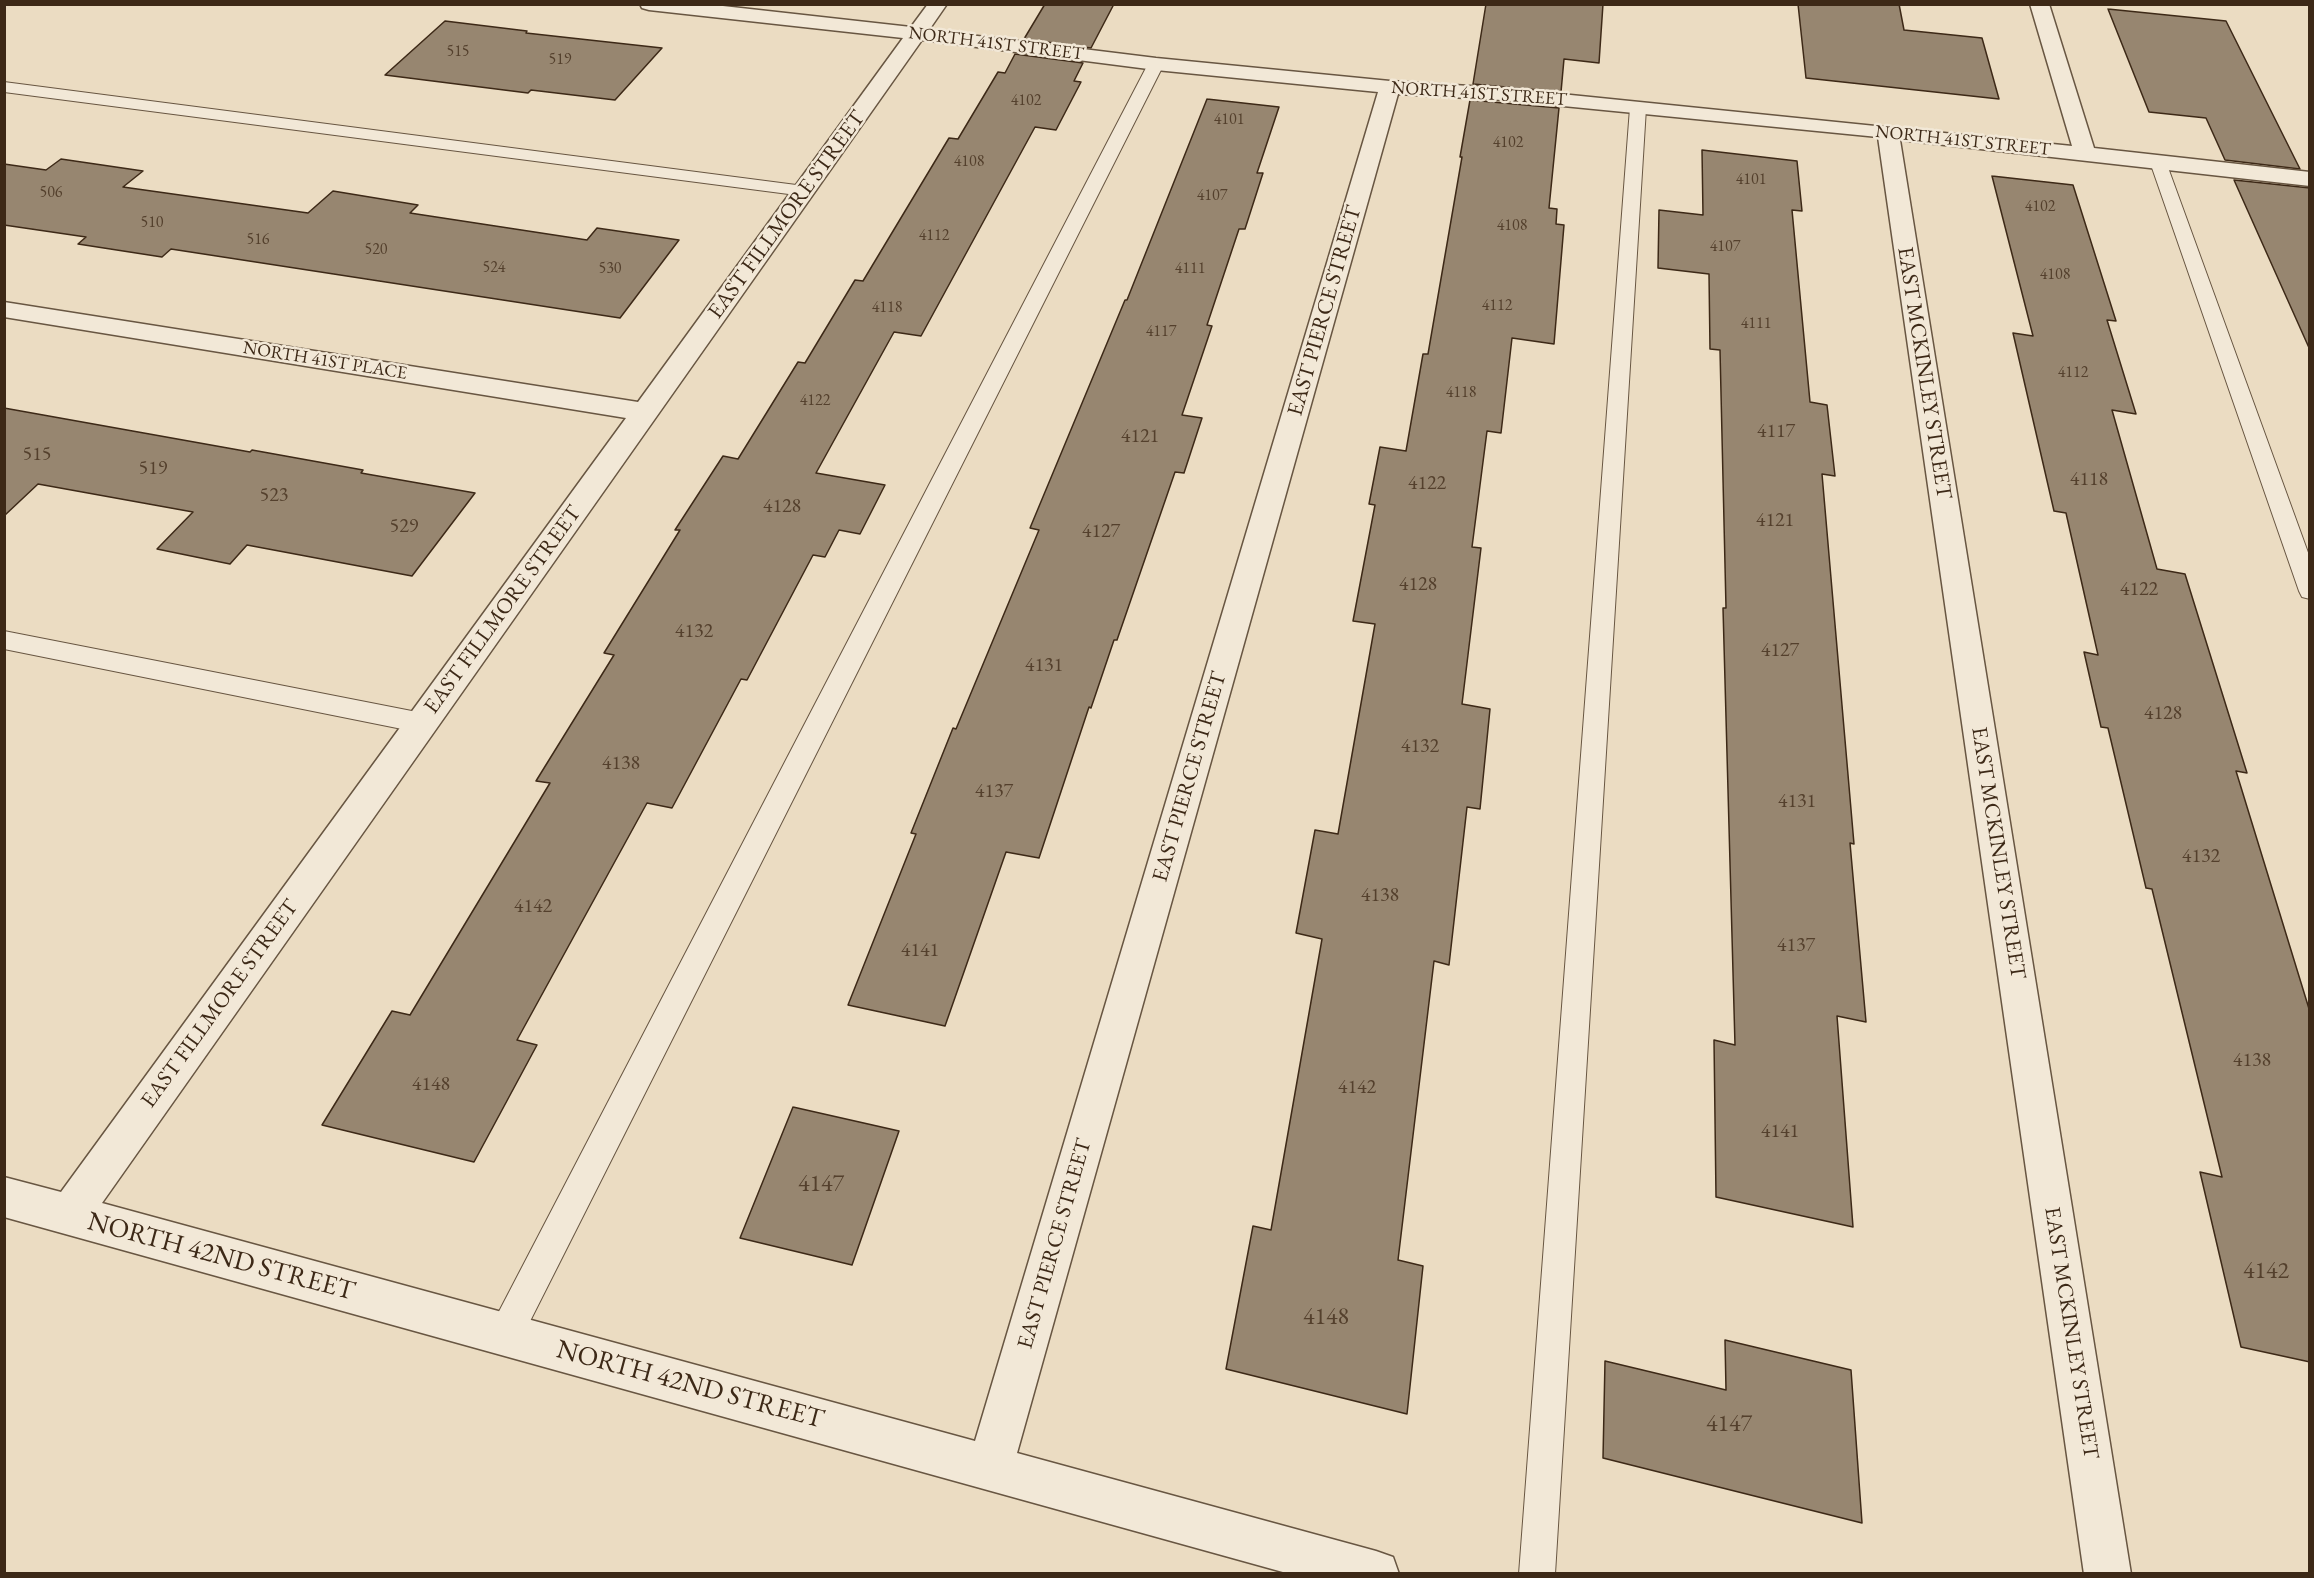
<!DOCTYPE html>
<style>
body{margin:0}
#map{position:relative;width:2314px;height:1578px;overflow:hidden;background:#ebdcc2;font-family:"EB Garamond",serif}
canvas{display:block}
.frame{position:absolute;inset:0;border:6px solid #3d2917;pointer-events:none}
</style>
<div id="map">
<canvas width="2314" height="1578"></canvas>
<div class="frame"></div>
</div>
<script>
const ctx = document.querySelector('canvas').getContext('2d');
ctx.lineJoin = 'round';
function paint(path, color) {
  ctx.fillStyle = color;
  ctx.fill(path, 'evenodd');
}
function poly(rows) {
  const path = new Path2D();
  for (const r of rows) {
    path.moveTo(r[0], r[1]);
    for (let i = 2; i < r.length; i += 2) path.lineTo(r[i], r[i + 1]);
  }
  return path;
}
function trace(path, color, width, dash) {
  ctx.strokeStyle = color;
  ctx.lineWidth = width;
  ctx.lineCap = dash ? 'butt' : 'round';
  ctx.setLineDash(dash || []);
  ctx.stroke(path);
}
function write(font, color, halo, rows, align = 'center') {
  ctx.font = font + ' "EB Garamond",serif';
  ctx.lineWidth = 5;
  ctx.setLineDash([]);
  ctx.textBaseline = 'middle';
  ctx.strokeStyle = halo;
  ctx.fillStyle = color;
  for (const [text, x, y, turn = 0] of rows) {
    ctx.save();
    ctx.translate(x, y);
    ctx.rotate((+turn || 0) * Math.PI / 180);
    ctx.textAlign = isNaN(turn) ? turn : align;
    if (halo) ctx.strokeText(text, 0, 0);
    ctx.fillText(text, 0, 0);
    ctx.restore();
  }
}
const building = poly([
 [1045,4,1114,4,1091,48,1024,39,1045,4],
 [1486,4,1603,4,1599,63,1564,59,1561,92,1473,84,1486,4],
 [1798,4,1899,4,1904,30,1982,38,1999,99,1806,78,1798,4],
 [2108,9,2226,21,2300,169,2225,160,2206,118,2149,112,2108,9],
 [445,21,527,31,526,33,662,48,615,100,531,90,528,93,385,75,445,21],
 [1015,54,1083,63,1074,81,1081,82,1056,130,1035,127,921,336,894,332,816,473,885,485,860,534,839,530,825,557,813,555,747,680,741,679,672,808,647,803,517,1040,537,1045,474,1162,322,1125,392,1011,410,1015,550,783,536,781,614,655,604,653,680,530,675,530,723,456,738,459,798,362,805,363,855,280,863,281,949,138,958,139,998,72,1005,73,1015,54],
 [1207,99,1279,107,1257,173,1263,173,1245,229,1239,229,1207,325,1212,326,1182,415,1202,418,1184,473,1175,472,1117,640,1114,640,1091,708,1089,707,1039,858,1006,852,945,1026,848,1005,916,834,911,833,953,728,956,729,1039,530,1030,528,1125,300,1127,300,1207,99],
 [1470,100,1559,108,1549,208,1557,209,1556,224,1564,225,1554,344,1512,338,1501,433,1487,431,1472,547,1481,548,1462,704,1490,709,1480,809,1467,807,1449,965,1434,961,1398,1260,1423,1266,1407,1414,1226,1369,1253,1226,1271,1230,1322,939,1296,933,1315,830,1338,834,1375,624,1353,621,1375,505,1369,504,1380,447,1406,451,1423,354,1428,354,1462,157,1460,157,1470,100],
 [1702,150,1797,161,1802,211,1792,210,1810,402,1827,405,1835,476,1822,474,1854,844,1850,843,1866,1022,1837,1016,1853,1227,1716,1197,1714,1040,1735,1045,1723,608,1726,608,1720,350,1710,349,1709,274,1658,268,1659,210,1703,215,1702,150],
 [61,159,143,171,123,187,308,213,333,191,418,205,410,213,587,240,597,228,679,240,620,318,171,249,162,257,78,244,86,237,4,225,4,164,46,170,61,159],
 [1992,176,2073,185,2116,321,2107,320,2136,414,2112,410,2157,569,2185,574,2247,773,2236,771,2310,1012,2310,1362,2241,1347,2200,1172,2222,1177,2152,889,2146,888,2108,728,2101,727,2084,652,2098,655,2066,513,2054,511,2013,333,2033,336,1992,176],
 [2234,180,2310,188,2310,350,2234,180],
 [4,408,250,452,252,450,363,470,361,473,475,493,412,576,247,545,230,564,157,549,193,512,38,484,4,516,4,408],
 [793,1107,899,1131,852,1265,740,1238,793,1107],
 [1725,1340,1851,1370,1862,1523,1603,1458,1605,1361,1726,1390,1725,1340]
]);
const service = poly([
 [1156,59,1164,64,517,1347,505,1351,493,1347,489,1335,493,1323,1148,64,1156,59],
 [4,82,804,186,810,187,813,191,810,195,804,196,4,92,4,82],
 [1638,103,1646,108,1555,1574,1519,1574,1630,108,1638,103],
 [2158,157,2164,158,2166,162,2310,558,2310,599,2302,597,2299,591,2150,162,2152,158,2158,157],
 [4,631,422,713,431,716,434,723,431,730,422,733,4,649,4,631]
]);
const minor = poly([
 [640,4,705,4,911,27,928,4,947,4,929,30,1156,58,1390,81,1502,88,2072,146,2030,4,2049,4,2094,148,2310,172,2310,186,1900,140,2131,1574,2084,1574,1878,137,1502,100,1398,94,1017,1453,1376,1551,1393,1557,1399,1574,1290,1574,4,1217,4,1177,61,1192,626,418,4,317,4,302,638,402,903,38,649,10,642,8,640,4],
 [922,40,1156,70,1378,92,975,1441,102,1203,922,40]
]);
const farNumbernames = [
 ["515",458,52],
 ["519",560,60],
 ["4102",1026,101],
 ["4101",1229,120],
 ["4102",1508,143],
 ["4108",969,162],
 ["4101",1751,180],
 ["506",51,193],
 ["4107",1212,196],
 ["4102",2040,207],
 ["510",152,223],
 ["4108",1512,226],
 ["4112",934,236],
 ["516",258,240],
 ["4107",1725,247],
 ["520",376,250],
 ["524",494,268],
 ["530",610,269],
 ["4111",1190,269],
 ["4108",2055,275],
 ["4112",1497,306],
 ["4118",887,308],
 ["4111",1756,324],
 ["4117",1161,332],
 ["4112",2073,373],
 ["4118",1461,393],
 ["4122",815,401]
];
const farStreetnames = [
 ["NORTH 41ST STREET",996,44,7],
 ["NORTH 41ST STREET",1479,94,4],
 ["NORTH 41ST STREET",1963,141,6],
 ["NORTH 41ST PLACE",325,361,9]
];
const numberNames = [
 ["4117",1776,432],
 ["4121",1140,437],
 ["515",37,455],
 ["519",153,469],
 ["4118",2089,480],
 ["4122",1427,484],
 ["523",274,496],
 ["4128",782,507],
 ["4121",1775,521],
 ["529",404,527],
 ["4127",1101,532],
 ["4128",1418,585],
 ["4122",2139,590],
 ["4132",694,632],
 ["4127",1780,651],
 ["4131",1044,666],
 ["4128",2163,714],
 ["4132",1420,747],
 ["4138",621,764],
 ["4137",994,792],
 ["4131",1797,802],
 ["4132",2201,857],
 ["4138",1380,896],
 ["4142",533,907],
 ["4137",1796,946],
 ["4141",920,951],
 ["4138",2252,1061],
 ["4148",431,1085],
 ["4142",1357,1088],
 ["4141",1780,1132]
];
const streetNames = [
 ["EAST FILLMORE STREET",787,215,-54],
 ["EAST PIERCE STREET",1325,311,-74],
 ["EAST MCKINLEY STREET",1924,373,81],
 ["EAST FILLMORE STREET",503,610,-54],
 ["EAST PIERCE STREET",1190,777,-74],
 ["EAST MCKINLEY STREET",1998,853,81],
 ["EAST FILLMORE STREET",220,1004,-54],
 ["EAST PIERCE STREET",1055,1244,-74],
 ["EAST MCKINLEY STREET",2071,1333,81]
];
const nearNumbernames = [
 ["4147",821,1184],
 ["4142",2266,1271],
 ["4148",1326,1317],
 ["4147",1729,1424]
];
const nearStreetnames = [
 ["NORTH 42ND STREET",221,1257,15],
 ["NORTH 42ND STREET",690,1385,15]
];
paint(building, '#978670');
trace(building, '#3d2917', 1.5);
trace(service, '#685642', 2);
trace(minor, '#685642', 3);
paint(service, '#f2e8d7');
paint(minor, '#f2e8d7');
write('16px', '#54402d', null, farNumbernames);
write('18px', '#3d2917', '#f2e8d7', farStreetnames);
write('20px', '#54402d', null, numberNames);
write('22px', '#3d2917', '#f2e8d7', streetNames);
write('24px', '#54402d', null, nearNumbernames);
write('27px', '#3d2917', '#f2e8d7', nearStreetnames);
</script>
